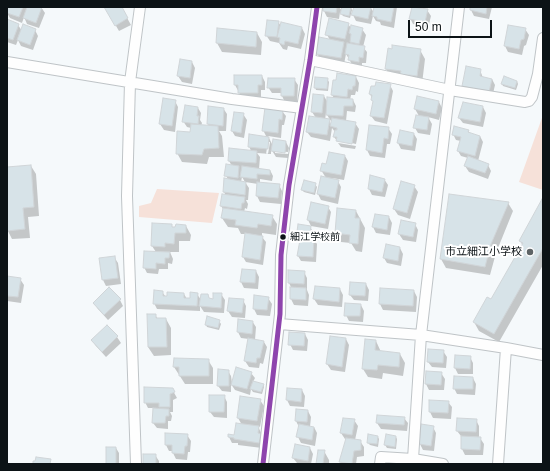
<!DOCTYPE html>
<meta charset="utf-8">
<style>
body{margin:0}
#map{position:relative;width:550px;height:471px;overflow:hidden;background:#f5f9fb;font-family:Helvetica,sans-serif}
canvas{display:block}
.frame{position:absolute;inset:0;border:8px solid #0c1316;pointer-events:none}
.scale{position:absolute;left:408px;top:20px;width:84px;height:18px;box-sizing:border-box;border:2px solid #0c1316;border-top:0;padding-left:5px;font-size:12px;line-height:14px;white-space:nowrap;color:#0c1316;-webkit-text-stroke:3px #fff;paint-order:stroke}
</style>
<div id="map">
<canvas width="550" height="471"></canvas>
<div class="frame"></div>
<div class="scale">50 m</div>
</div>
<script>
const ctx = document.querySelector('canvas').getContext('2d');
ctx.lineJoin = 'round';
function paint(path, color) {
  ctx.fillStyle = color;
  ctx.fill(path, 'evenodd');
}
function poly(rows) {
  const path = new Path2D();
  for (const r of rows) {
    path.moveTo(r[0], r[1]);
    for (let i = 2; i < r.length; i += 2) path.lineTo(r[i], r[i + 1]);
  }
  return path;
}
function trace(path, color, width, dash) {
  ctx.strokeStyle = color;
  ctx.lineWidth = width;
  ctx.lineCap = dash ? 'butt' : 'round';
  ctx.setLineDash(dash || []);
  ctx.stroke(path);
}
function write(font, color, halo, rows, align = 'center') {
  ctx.font = font + ' Helvetica,"Noto Sans JP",sans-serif';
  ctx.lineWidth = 4;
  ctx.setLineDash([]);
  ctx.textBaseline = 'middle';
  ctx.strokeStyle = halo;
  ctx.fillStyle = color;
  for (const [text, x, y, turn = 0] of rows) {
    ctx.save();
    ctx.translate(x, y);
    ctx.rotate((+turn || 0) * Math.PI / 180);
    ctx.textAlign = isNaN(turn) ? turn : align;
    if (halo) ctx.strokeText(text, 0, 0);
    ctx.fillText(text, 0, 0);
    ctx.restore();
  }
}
const green = poly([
 [543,115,543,190,519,182],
 [157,189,219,193,212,223,139,217,139,206,151,203]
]);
const shadow = poly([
 [9,7,27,7,28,8,28,7,41,7,45,13,39,28,27,24,24,17,22,23,10,18,7,13],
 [105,7,121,7,131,25,119,31],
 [324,7,339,7,342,11,343,7,351,7,352,10,350,18,343,16,340,12,339,19,327,17,324,11],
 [355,7,371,8,374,13,375,7,397,7,394,28,381,25,380,22,376,21,373,16,371,24,356,21,353,15],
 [413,7,427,10,431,16,428,28,413,24,410,18],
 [471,7,492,7,489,19,474,16,471,10],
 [7,20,18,25,22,31,35,30,38,36,33,50,21,46,18,40,16,45,7,42],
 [278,22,281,26,302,28,305,34,301,49,288,46,287,50,283,49,279,43,270,41,266,35],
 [348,24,351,28,362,29,366,35,363,47,367,52,366,63,362,63,362,67,353,66,346,54,344,64,321,59,317,54,330,40,327,35],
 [525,29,529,35,526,45,524,46,522,55,508,52,505,46],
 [257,33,262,42,261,55,222,52,217,43],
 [420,50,425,59,422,84,391,77,386,69],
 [192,62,195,68,192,84,182,82,178,76],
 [467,67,480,70,483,78,492,79,495,85,492,98,466,92,463,86],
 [262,76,265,82,265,90,261,90,261,99,242,98,235,85],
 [356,77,359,83,358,92,356,91,355,95,351,95,350,100,353,100,356,106,355,112,347,111,346,121,355,123,359,129,356,144,338,140,338,142,334,137,335,132,332,128,330,141,311,137,307,132,316,118,312,112,324,96,328,103,334,98,332,95],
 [326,113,330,120,332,121,331,125,329,120,325,120],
 [294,79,298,85,297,102,285,102,282,96,282,93,272,93,268,87],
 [327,79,329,82,328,91,316,90,315,87],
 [517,81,518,84,516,90,503,86,502,84],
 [390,85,393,91,387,124,375,121,371,116,374,103,370,94],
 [175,101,178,107,175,132,164,130,160,124],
 [439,102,442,108,439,120,428,117,432,124,430,135,418,133,415,128,419,116,415,109],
 [209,107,223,108,227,114,226,131,219,131,222,136,224,157,209,157,207,164,182,162,177,153,191,133,191,128,187,127,183,121,198,108,201,113,200,120,202,123,201,126,209,127,208,124],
 [483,107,486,113,483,127,463,123,459,118],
 [282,111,286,116,284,125,282,125,281,138,268,136,273,146,286,142,289,148,288,152,275,151,275,153,288,154,288,158,276,157,271,149,271,154,257,153,260,157,259,169,270,170,273,176,272,181,260,179,260,183,279,185,282,191,281,204,260,202,257,196,258,184,245,182,249,188,248,200,246,200,248,204,247,209,245,208,244,212,272,216,277,224,276,235,262,233,262,237,266,242,263,265,246,262,243,257,246,234,241,234,238,228,228,227,222,218,223,209,221,206,226,196,224,192,228,179,226,176,232,166,229,161,251,151,249,146,267,138,263,130],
 [268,142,270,142,268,154,266,154],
 [242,177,245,182,241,182],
 [243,114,247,120,244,138,235,136,232,131],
 [370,126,388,128,392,134,390,144,387,144,385,158,370,156,367,150],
 [468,130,470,134,480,136,483,142,478,161,488,165,491,171,488,179,469,172,465,166,468,158,461,156,458,151,461,141,456,140,453,134],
 [414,134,417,139,415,151,401,149,398,143],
 [338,143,356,146,355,149,341,147],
 [345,156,348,161,344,180,332,178,332,180,338,181,341,187,338,204,321,200,318,194,326,178,321,170,327,165],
 [31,166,36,174,39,216,28,217,30,238,12,239,7,229,7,168],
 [384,179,388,185,385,197,372,195,369,189],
 [315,184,317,187,315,195,304,192,302,190],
 [414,186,418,192,410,219,398,215,394,209],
 [543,201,543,265,499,342,479,331,474,322,492,300,523,246,520,241],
 [508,203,513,211,496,253,490,275,446,268,441,259],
 [328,207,331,212,328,229,311,226,308,220],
 [356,211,365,228,362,252,356,251,351,243,341,242,336,233],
 [389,217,392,223,390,235,376,233,373,227],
 [415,224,418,230,416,242,403,240,399,234],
 [171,225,173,228,186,226,191,235,190,241,179,241,179,252,170,252,173,259,172,264,168,263,168,269,159,269,158,274,147,273,144,267,156,252,152,246],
 [310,227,314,233,313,238,317,244,316,262,301,261,298,256,300,244,297,239],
 [400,248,403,254,401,266,387,263,384,258],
 [114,257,118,263,121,284,106,286,103,280,100,259],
 [256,271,259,277,258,289,244,288,241,282],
 [304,272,307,278,307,290,309,295,308,306,294,305,291,299,291,287,289,283],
 [7,277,20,279,24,285,21,303,7,301],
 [366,284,369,290,368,301,354,300,350,295],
 [340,289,343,295,342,307,318,305,314,299],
 [414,291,417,297,416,312,383,310,380,304],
 [162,292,166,297,184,294,187,299,191,299,197,294,201,300,213,300,221,294,225,300,224,313,204,312,200,306,200,311,157,309,154,303],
 [268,298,272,304,270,316,257,315,254,309],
 [230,299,243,300,246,306,245,318,232,317,228,311],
 [120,300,123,306,108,320,98,309,94,303],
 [361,305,364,311,363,322,349,321,346,315],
 [155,315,158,319,166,319,171,328,171,355,154,356,148,347],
 [239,320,252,321,256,327,255,340,264,342,267,347,263,364,260,363,259,368,249,367,245,361,249,339,241,338,238,332],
 [219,321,221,324,219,330,207,327,206,325],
 [107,326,117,337,121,343,106,357,96,346,92,340],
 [305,334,308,340,307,351,293,350,290,344],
 [331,337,346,339,349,345,345,372,331,370,327,364],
 [376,341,381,352,400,354,405,363,403,376,383,373,382,379,368,377,363,369],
 [443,351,447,357,446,368,432,367,428,362],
 [470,357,473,363,473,374,458,374,455,368],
 [208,360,213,368,213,384,185,384,174,367],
 [228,371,231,376,232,383,251,373,255,378,253,382,263,384,264,387,262,394,253,392,251,389,250,395,235,390,231,384,231,392,222,391,218,386],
 [441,373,445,379,444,390,429,390,426,384],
 [473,378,476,384,475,395,457,394,454,388],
 [172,389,177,398,173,400,173,412,170,412,172,416,171,421,168,421,168,429,157,428,153,423,154,408,148,408,145,402],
 [302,390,305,396,304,407,290,406,287,400],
 [224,396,227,402,227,418,214,417,210,412],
 [260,400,264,406,260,427,258,426,261,433,261,436,264,440,262,448,238,445,238,443,232,443,229,437,235,436,242,425,238,418],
 [430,401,448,402,452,407,451,419,433,418,430,412],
 [308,411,311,417,310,427,314,427,317,433,315,446,301,443,298,437,299,427,296,421],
 [404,418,408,423,407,431,381,429,377,423],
 [354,420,358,426,355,440,360,441,364,447,364,456,357,457,356,464,342,464,340,462,347,439,345,439,341,433],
 [476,420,479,426,479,438,480,438,484,444,483,455,465,455,462,449,462,436,461,436,457,431],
 [433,427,436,433,434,451,423,450,420,444],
 [187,435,191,441,190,452,188,452,187,460,176,459,173,453,173,451,169,451,166,445],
 [378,437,379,439,378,447,370,445,368,443],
 [396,437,397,439,396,449,387,448,385,445],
 [296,445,310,448,313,454,311,464,297,463,293,458],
 [116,448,119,453,119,464,107,464],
 [324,451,329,460,329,464,317,464],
 [155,455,159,461,159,464,144,464]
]);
const building = poly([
 [8,7,23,7,19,17,7,13,8,7],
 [27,7,42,7,36,23,23,18,27,7],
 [104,7,122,7,128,18,115,26,104,7],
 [323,7,337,7,336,13,323,11,323,7],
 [342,7,351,7,349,16,340,14,342,7],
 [354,7,371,7,368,19,351,15,354,7],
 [374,7,394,7,391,22,377,19,377,17,372,16,374,7],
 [412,7,428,9,425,22,409,19,412,7],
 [470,7,487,7,486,14,470,10,470,7],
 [329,18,349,23,345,39,325,35,329,18],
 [7,19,19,24,13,40,7,38,7,19],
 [267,20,279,21,277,37,265,36,267,20],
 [281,22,302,27,298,44,285,41,284,45,279,43,280,38,277,37,281,22],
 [23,24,36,29,30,45,17,40,23,24],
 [351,25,363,28,359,44,350,42,351,34,349,33,351,25],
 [508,25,526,28,524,39,521,40,519,49,504,46,508,25],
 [217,28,257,32,256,47,216,43,217,28],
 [319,37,344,42,341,58,316,54,319,37],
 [347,43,365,46,363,58,359,57,359,62,348,60,349,55,345,54,347,43],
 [392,45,421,49,417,76,400,74,401,71,385,69,388,48,392,49,392,45],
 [180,59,192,61,190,78,177,76,180,59],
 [466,66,481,69,480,76,492,79,489,92,462,86,466,66],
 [337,73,356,76,355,86,353,86,352,90,348,89,347,97,331,95,333,80,336,80,337,73],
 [234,75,262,75,262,85,258,85,258,93,238,93,238,85,234,85,234,75],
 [504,76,517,81,515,88,501,84,504,76],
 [315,77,328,78,327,89,314,88,315,77],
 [268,78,295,78,294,96,281,96,281,88,267,88,268,78],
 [376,82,391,84,384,118,370,116,373,101,371,100,372,95,369,94,371,86,375,86,376,82],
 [313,94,324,95,322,113,311,112,313,94],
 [417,96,439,101,436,114,414,109,417,96],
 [327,97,353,99,353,106,344,106,343,116,326,115,327,97],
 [163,98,176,100,172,126,159,124,163,98],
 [463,102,483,106,480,122,458,118,463,102],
 [185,105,198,107,197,116,199,116,198,124,182,122,185,105],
 [208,106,224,108,223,126,207,124,208,106],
 [265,107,283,110,282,120,279,119,278,133,262,131,265,107],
 [234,112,244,113,241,133,231,131,234,112],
 [416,115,429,117,427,130,413,128,416,115],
 [309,116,330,119,327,135,306,132,309,116],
 [332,118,356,122,352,144,336,141,337,137,333,137,335,130,337,130,337,128,330,126,332,118],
 [191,124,218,126,219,148,204,149,202,155,176,154,177,131,190,132,191,124],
 [369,125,389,127,388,139,384,138,382,153,366,150,369,125],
 [454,126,469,130,468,132,480,136,475,156,457,151,461,137,452,135,454,126],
 [400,130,414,133,412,146,397,143,400,130],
 [249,134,269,137,268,149,248,147,249,134],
 [273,139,286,141,285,153,271,151,273,139],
 [229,148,257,151,256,163,228,161,229,148],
 [329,152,345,155,341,175,320,171,322,163,326,164,329,152],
 [468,156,489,164,485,173,464,166,468,156],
 [226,164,239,166,238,178,224,176,226,164],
 [31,165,34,207,23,208,25,229,7,231,7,167,31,165],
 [242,166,270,170,270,175,257,174,257,179,240,177,242,166],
 [370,175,385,179,382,192,368,189,370,175],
 [321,176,339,180,335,198,317,194,321,176],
 [224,178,246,182,245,195,223,192,224,178],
 [304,180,316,183,314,193,301,190,304,180],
 [401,181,415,185,407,213,393,209,401,181],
 [257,182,280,184,278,198,256,196,257,182],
 [222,194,245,197,244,203,242,203,241,209,220,206,222,194],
 [449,194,509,202,491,244,485,267,440,259,449,194],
 [542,199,543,248,494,334,473,322,487,297,491,299,523,243,519,241,542,199],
 [311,202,329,206,325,224,307,220,311,202],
 [223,208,273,215,271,226,258,224,257,228,235,225,236,220,221,218,223,208],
 [337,208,356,210,355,218,360,218,358,244,349,243,350,235,335,233,337,208],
 [375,214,389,216,387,230,372,227,375,214],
 [401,220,416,223,413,237,398,234,401,220],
 [152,223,172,224,172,227,175,227,176,224,186,225,186,233,175,233,174,244,165,243,165,247,151,246,152,223],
 [298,224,311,226,310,235,314,237,313,257,297,256,300,240,296,239,298,224],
 [245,233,263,236,260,260,242,257,245,233],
 [386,244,400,247,398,261,383,258,386,244],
 [144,251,170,252,169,258,165,258,165,264,156,263,156,269,143,268,144,251],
 [115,256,118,278,102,280,99,258,115,256],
 [242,269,256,270,255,283,240,282,242,269],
 [288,270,305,271,304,284,288,283,288,270],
 [7,276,21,278,18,297,7,296,7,276],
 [350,282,366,283,365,296,349,295,350,282],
 [315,286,340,288,339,302,313,299,315,286],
 [109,287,121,299,104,315,93,303,109,287],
 [290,287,306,288,306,300,290,299,290,287],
 [380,288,414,290,413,306,379,304,380,288],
 [154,290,163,291,163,296,167,296,167,292,184,293,184,298,190,298,190,292,198,293,197,306,153,304,154,290],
 [213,293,222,293,221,308,199,306,201,294,208,294,209,298,213,299,213,293],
 [254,295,269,297,267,310,253,309,254,295],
 [229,298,244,299,242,313,227,311,229,298],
 [345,303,361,304,360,316,344,316,345,303],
 [147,314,156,314,156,318,166,318,167,347,148,347,147,314],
 [207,316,220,320,218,328,205,325,207,316],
 [238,319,253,321,252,334,237,332,238,319],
 [107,325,118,336,102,352,91,340,107,325],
 [289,332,305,333,304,346,288,345,289,332],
 [330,336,346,338,342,367,326,364,330,336],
 [248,338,264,341,260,358,257,358,256,363,244,361,248,338],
 [365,339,376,340,375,350,400,353,399,367,378,365,377,370,362,369,365,339],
 [428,349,444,350,443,363,427,362,428,349],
 [455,355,471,356,470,369,454,368,455,355],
 [174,358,209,359,209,376,179,376,179,367,173,367,174,358],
 [236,367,252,372,247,389,231,385,236,367],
 [218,369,229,370,229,386,217,386,218,369],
 [426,371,442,372,441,385,425,384,426,371],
 [454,376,473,377,473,389,453,389,454,376],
 [253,381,264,384,261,392,250,389,253,381],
 [144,387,173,388,175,392,170,394,170,407,159,407,159,403,144,403,144,387],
 [287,388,302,389,301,402,286,400,287,388],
 [209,395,225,395,224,412,209,412,209,395],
 [240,396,261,399,257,421,237,418,240,396],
 [429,400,449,401,448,413,429,412,429,400],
 [153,408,169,409,169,416,166,416,165,423,152,423,153,408],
 [296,409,308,410,307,422,295,421,296,409],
 [377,415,405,417,404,425,376,423,377,415],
 [343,418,355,419,352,435,340,433,343,418],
 [457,418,477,419,476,432,456,431,457,418],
 [236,423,259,426,258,433,261,434,259,443,234,439,234,438,228,437,228,434,234,435,236,423],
 [299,424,314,427,312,440,296,437,299,424],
 [421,424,434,426,431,446,419,444,421,424],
 [165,433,188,434,187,446,185,446,184,454,172,453,172,445,165,445,165,433],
 [368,434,378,436,377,444,367,443,368,434],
 [386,434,396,436,395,447,384,445,386,434],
 [461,436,481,437,480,450,461,449,461,436],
 [346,438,361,440,361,450,354,451,352,464,339,462,346,438],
 [295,444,310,447,308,461,292,458,295,444],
 [106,447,116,447,116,464,106,464,106,447],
 [318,450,325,450,323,464,316,464,318,450],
 [143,454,156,454,156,464,143,464,143,454],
 [36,457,51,459,50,464,33,464,33,461,35,461,36,457]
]);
const minor = poly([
 [310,60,450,90,525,102,529,101,532,97,538,74,543,38],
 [7,62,232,99,302,108],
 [279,324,421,335,506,348,543,355],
 [136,464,127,196,130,82,140,7],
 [263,464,280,314,281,255,289,185,310,60,317,7],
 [380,464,381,457,413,459],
 [443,464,413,459,421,335,459,7],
 [498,464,506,348]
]);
const bus1 = poly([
 [263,464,280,314,281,255,289,185,310,60,317,7]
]);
const markers = [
 [283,237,3.5,"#0c1316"],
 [530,252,4,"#5e6466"]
];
const busNames = [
 ["細江学校前",290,237]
];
const poiNames = [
 ["市立細江小学校",522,252]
];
paint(green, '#f6e1d9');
paint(shadow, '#0003');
paint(building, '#d7e3e8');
trace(building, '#d0d5d8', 1);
trace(minor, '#bfc4c7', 12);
trace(minor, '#fefefe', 10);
trace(bus1, '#8e44ad', 5);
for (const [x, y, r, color] of markers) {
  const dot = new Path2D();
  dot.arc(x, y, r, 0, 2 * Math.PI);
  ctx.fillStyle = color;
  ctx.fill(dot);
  trace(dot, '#fff', 1.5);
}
write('10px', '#0c1316', '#fff', busNames, 'left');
write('11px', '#0c1316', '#fff', poiNames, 'right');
</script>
